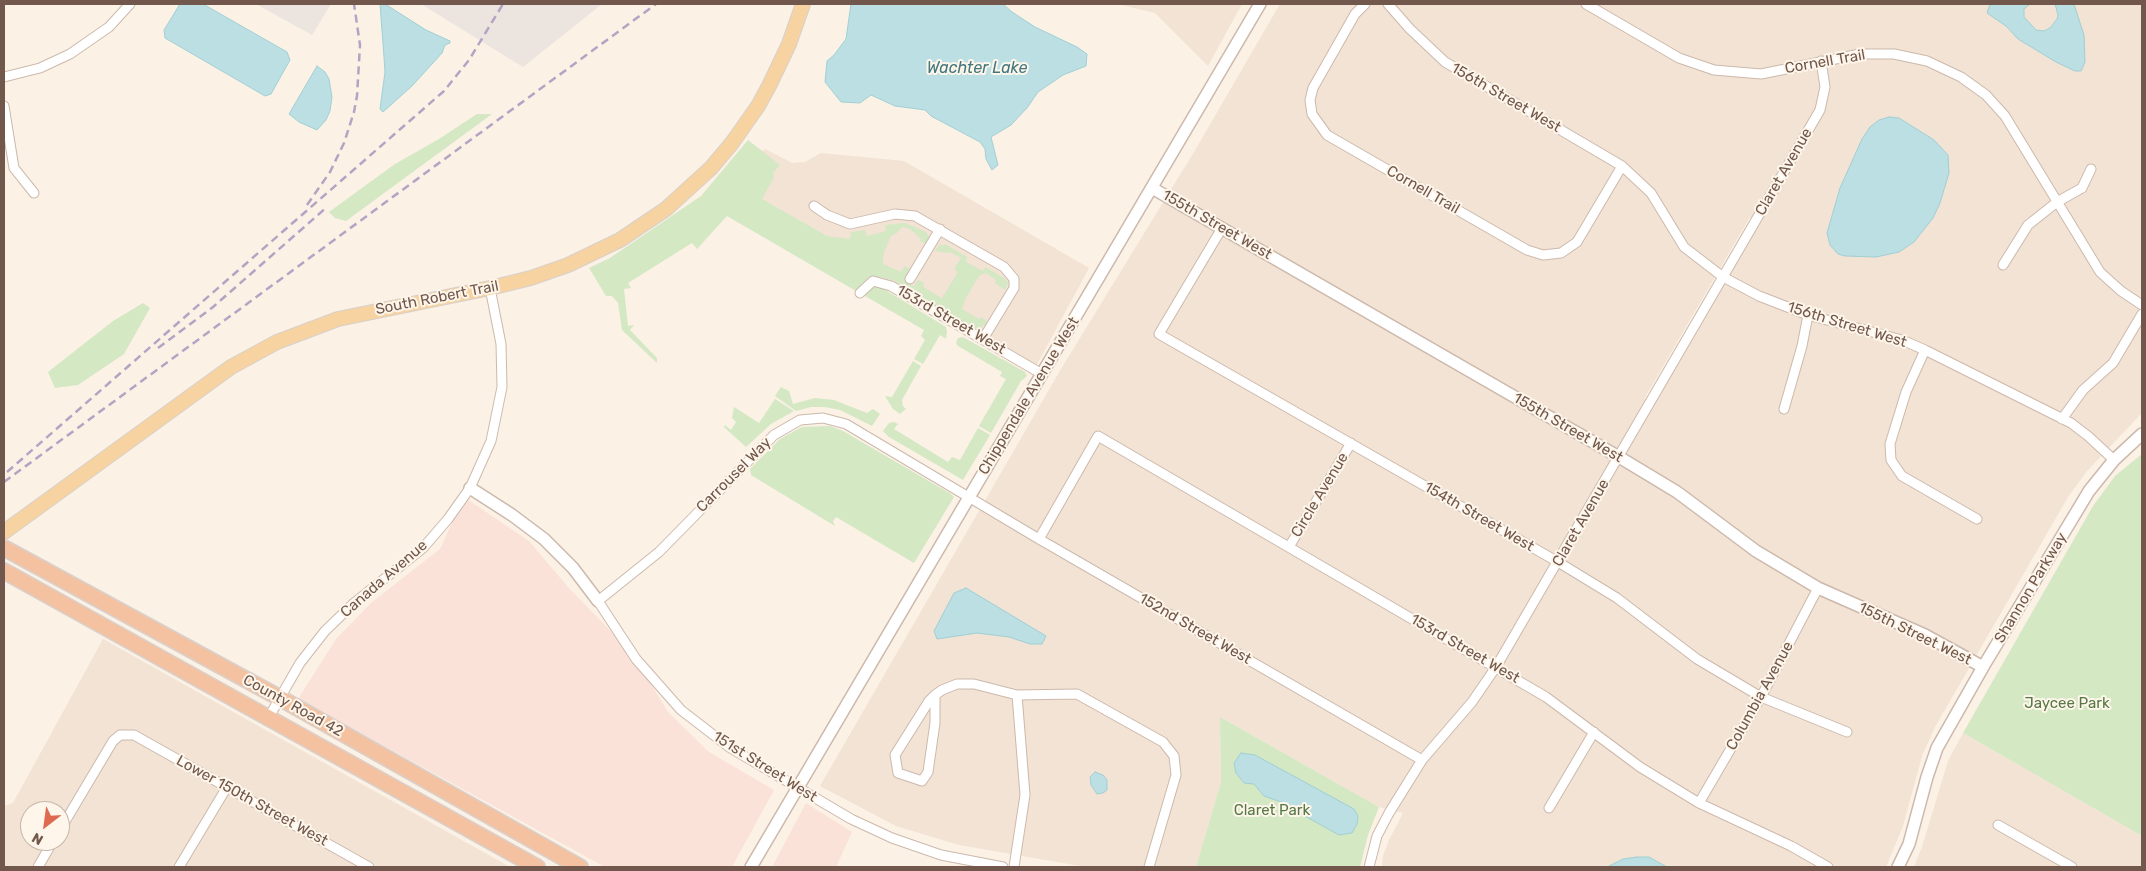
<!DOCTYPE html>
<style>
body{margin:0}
#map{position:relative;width:2146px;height:871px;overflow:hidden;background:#fbf1e5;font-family:Rubik,sans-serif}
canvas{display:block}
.frame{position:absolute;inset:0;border:5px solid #72584c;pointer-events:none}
.north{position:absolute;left:20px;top:801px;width:50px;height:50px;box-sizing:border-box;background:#fef6eb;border:1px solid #c6b7ab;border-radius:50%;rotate:210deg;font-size:14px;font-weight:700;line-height:20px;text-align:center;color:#72584c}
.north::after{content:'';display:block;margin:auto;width:18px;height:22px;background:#de6b51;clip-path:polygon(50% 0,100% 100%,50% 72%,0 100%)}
</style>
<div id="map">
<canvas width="2146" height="871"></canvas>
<div class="frame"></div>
<div class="north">N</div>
</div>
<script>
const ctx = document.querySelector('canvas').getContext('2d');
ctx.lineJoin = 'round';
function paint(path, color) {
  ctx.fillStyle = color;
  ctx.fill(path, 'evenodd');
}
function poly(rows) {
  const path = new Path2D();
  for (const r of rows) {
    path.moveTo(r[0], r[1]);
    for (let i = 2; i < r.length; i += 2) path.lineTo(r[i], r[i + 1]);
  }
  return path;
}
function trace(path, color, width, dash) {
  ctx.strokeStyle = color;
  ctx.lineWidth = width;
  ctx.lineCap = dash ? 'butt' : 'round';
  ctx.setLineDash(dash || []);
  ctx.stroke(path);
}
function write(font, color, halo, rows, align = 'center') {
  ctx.font = font + ' Rubik,sans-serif';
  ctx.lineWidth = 4;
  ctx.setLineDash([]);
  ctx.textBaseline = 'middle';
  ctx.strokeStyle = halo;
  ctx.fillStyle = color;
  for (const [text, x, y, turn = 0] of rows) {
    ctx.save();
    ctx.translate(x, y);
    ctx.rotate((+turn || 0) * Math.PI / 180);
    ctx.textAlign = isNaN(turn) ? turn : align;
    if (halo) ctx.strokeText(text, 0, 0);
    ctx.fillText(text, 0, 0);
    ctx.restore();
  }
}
const residential = poly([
 [1118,4,1242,4,1208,66,1155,13],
 [1280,4,2142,4,2142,413,2087,471,2068,497,1935,727,1922,756,1903,826,1886,867,1667,867,1649,857,1623,859,1607,867,1382,867,1383,856,1389,840,1403,813,1379,807,1220,717,1221,782,1196,867,1086,867,959,845,896,826,820,786,1061,369,1194,152],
 [1750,217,1755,222,1651,402,1644,399],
 [765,149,792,163,805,162,821,153,904,161,1089,268,1034,370,730,200,749,163],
 [103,639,510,867,4,867,4,806,13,803],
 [30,811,60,811,60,841,30,841],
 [1963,733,2142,836,2142,867,1914,867,1922,847,1948,761]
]);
const commercial = poly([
 [464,497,529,541,568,587,632,653,668,712,709,752,774,790,732,867,605,867,298,699,336,639,372,602,440,549],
 [806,803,852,832,836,867,772,867]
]);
const industrial = poly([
 [256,4,331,4,312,35],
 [421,4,602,4,523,67]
]);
const green = poly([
 [477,114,492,114,346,221,335,218,329,212,395,164,439,139],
 [748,140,780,165,773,173,774,177,762,199,827,236,850,239,851,232,865,230,867,236,886,231,885,225,905,223,926,232,929,237,926,244,920,241,921,239,910,229,902,227,897,233,891,236,884,252,883,264,901,272,905,266,911,270,905,281,914,286,918,280,924,283,923,287,942,298,958,272,954,269,961,258,950,252,947,253,935,251,940,244,942,246,945,244,967,257,966,262,983,271,985,267,1004,278,1008,283,1005,290,995,283,996,280,986,273,979,276,966,298,962,309,979,319,980,317,987,321,986,324,976,331,893,280,880,277,869,277,856,291,727,216,697,249,692,243,628,283,631,288,624,289,628,326,634,325,630,330,657,358,657,363,622,330,618,303,612,296,606,296,589,268,610,258,701,196],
 [879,286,946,327,947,332,946,339,940,335,923,364,914,359,925,340,921,336,924,330,865,296,871,287],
 [143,303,150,308,124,354,78,385,55,388,48,372,113,321],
 [963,337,1025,372,1027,376,1021,381,991,433,979,426,1006,379,1000,376,1002,372,958,346,956,343,958,338],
 [913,361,921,366,902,400,903,406,906,409,900,414,893,409,885,396,892,397],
 [781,387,789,391,793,404,815,398,834,400,867,413,873,409,880,414,872,426,840,410,825,407,811,407,796,411,775,396],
 [775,399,794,411,771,424,746,447,724,427,725,425,731,430,736,422,732,418,734,407,759,423],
 [894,422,898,424,894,429,948,462,952,457,960,460,978,428,990,435,963,480,889,437,883,431,889,423],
 [830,426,843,431,951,494,954,497,914,563,836,517,833,521,835,526,751,475,750,469,780,439,802,427],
 [2142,454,2142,836,1963,733,2093,506,2115,476],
 [1220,717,1379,807,1368,835,1360,867,1196,867,1221,782]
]);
const water = poly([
 [180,4,203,4,287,52,290,60,271,94,265,96,165,38,164,30,180,4],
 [380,4,385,4,426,30,450,41,450,43,445,45,442,53,412,86,383,112,380,109,385,72,384,57,380,4],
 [851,4,1003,4,1012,12,1035,27,1077,47,1087,54,1086,66,1063,75,1038,92,1027,108,1011,125,991,137,998,165,992,170,986,159,985,149,980,142,931,116,925,110,895,106,871,95,860,103,841,102,825,82,827,61,834,55,846,39,851,4],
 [1990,4,2030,4,2024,9,2024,17,2036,30,2044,31,2050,28,2057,19,2058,15,2055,4,2074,4,2084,35,2085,62,2081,71,2075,71,2056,62,2018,39,2006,26,1987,13,1990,4],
 [317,66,325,72,329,79,332,97,330,111,326,120,317,130,299,122,289,114,317,66],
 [1889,117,1899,118,1934,140,1948,155,1949,173,1940,203,1933,218,1914,242,1899,252,1876,257,1845,256,1838,254,1830,245,1827,233,1840,188,1862,139,1870,127,1879,120,1889,117],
 [966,588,1046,636,1042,644,1030,644,1009,637,977,633,937,639,934,631,954,593,966,588],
 [1241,753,1255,755,1354,809,1358,816,1357,824,1352,833,1339,835,1294,810,1284,803,1264,796,1254,784,1244,783,1236,773,1234,763,1241,753],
 [1095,772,1103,775,1107,780,1107,790,1103,793,1097,794,1091,785,1090,777,1095,772],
 [1637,857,1649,857,1667,867,1607,867,1623,859,1637,857]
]);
const minor = poly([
 [1365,4,1355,14,1313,88,1310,100,1312,114,1327,135,1527,250,1543,255,1561,253,1577,242,1622,166],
 [1388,4,1410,29,1445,62,1622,166,1651,193,1684,247,1723,277,1759,296,1808,315,1902,340,1925,350,2071,423,2088,436,2114,460],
 [1586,4,1679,58,1714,70,1761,74,1860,54,1894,54,1927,61,1961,77,1986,95,2005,116,2100,272,2121,291,2142,305],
 [4,77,40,68,70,54,109,27,130,4],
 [4,106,14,168,34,193],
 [814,206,827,215,850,224,895,214,915,216,1004,267,1014,279,1014,288,983,339],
 [1222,228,1159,334,1558,562,1617,598,1697,659,1761,697,1847,732],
 [2003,265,2028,225,2057,202,2082,188,2091,169],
 [910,279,940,229],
 [860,293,873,281,891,286,1042,374],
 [1925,350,1906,392,1890,444,1891,460,1902,476,1977,519],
 [1784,409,1802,346,1808,315],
 [2062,419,2083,390,2113,363,2142,314],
 [1039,539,1098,436,1546,697,1640,767,1699,803,1791,846,1828,867],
 [1289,547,1351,443],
 [935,695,935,723,928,772,922,781,898,773,895,755,929,701,935,695,942,690,957,684,974,684,1017,695,1077,694,1163,742,1174,756,1176,775,1149,867],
 [269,717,300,663,325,631,354,603,423,548,448,519,470,488,491,441,502,387,501,344,490,288],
 [1699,803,1761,697,1818,588],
 [1549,808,1594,732],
 [1998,825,2072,867],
 [60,830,113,741,120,735,134,735,369,867],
 [38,867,53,841],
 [179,867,227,787],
 [1003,867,941,855,892,838,851,819,729,747,681,710,636,659,598,601,659,552,774,435,800,420,823,418,846,424,1039,539,1422,760],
 [1014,867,1025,795,1017,695],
 [1369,867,1377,836,1389,813,1422,760,1472,702,1496,667,1820,110,1825,87,1821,61]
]);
const tertiary = poly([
 [1152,188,1619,457,1677,492,1756,551,1818,588,1925,635,1983,667],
 [470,488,512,515,544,539,573,568,598,601],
 [751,867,1260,4],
 [1898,867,1909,844,1927,777,1937,748,1983,667,2089,491,2114,460,2142,434]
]);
const primary = poly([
 [4,532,231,367,277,342,338,319,490,288,531,278,568,265,620,240,666,209,711,168,732,143,758,106,769,86,789,44,803,4]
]);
const trunk = poly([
 [4,548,280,698,580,867],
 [4,571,537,867]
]);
const rail = poly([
 [307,205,330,172,344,143,354,112,357,96,360,45,354,4],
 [158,348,213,307,327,207],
 [7,472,444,91,469,60,503,4],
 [4,482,656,4]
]);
const streetNames = [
 ["Cornell Trail",1825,62,-10],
 ["156th Street West",1506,98,30],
 ["Claret Avenue",1784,172,-60],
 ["Cornell Trail",1423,190,30],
 ["155th Street West",1217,225,30],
 ["South Robert Trail",437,298,-11],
 ["153rd Street West",951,320,30],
 ["156th Street West",1847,325,17],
 ["Chippendale Avenue West",1029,396,-59],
 ["155th Street West",1568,428,30],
 ["Carrousel Way",734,475,-45],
 ["Circle Avenue",1320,495,-59],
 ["154th Street West",1479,517,30],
 ["Claret Avenue",1581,523,-60],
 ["Canada Avenue",384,579,-41],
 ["Shannon Parkway",2031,588,-59],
 ["152nd Street West",1195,629,30],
 ["155th Street West",1915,634,26],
 ["153rd Street West",1465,649,30],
 ["Columbia Avenue",1760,696,-61],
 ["County Road 42",293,706,29],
 ["151st Street West",765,767,32],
 ["Lower 150th Street West",252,801,29]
];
const parkNames = [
 ["Jaycee Park",2067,704],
 ["Claret Park",1272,811]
];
const waterNames = [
 ["Wachter Lake",977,68]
];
paint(residential, '#f2e3d4');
paint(commercial, '#fbe2d9');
paint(industrial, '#ebe4df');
paint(green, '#d4e8c4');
paint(water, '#bbdfe3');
trace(water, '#a1cfd4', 1);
trace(minor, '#ccb9ac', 11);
trace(tertiary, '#ccb9ac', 14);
trace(primary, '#d8d0cd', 16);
trace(trunk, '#d8d0cd', 18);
trace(minor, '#fff', 9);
trace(tertiary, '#fff', 11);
trace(primary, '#f6d3a1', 14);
trace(trunk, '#f4c2a0', 15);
trace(rail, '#b4a4c4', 2.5, [8, 5]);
write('15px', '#72584c', '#fef6eb', streetNames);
write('15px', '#557844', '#fef6eb', parkNames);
write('italic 16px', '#43777e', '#fef6eb', waterNames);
</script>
